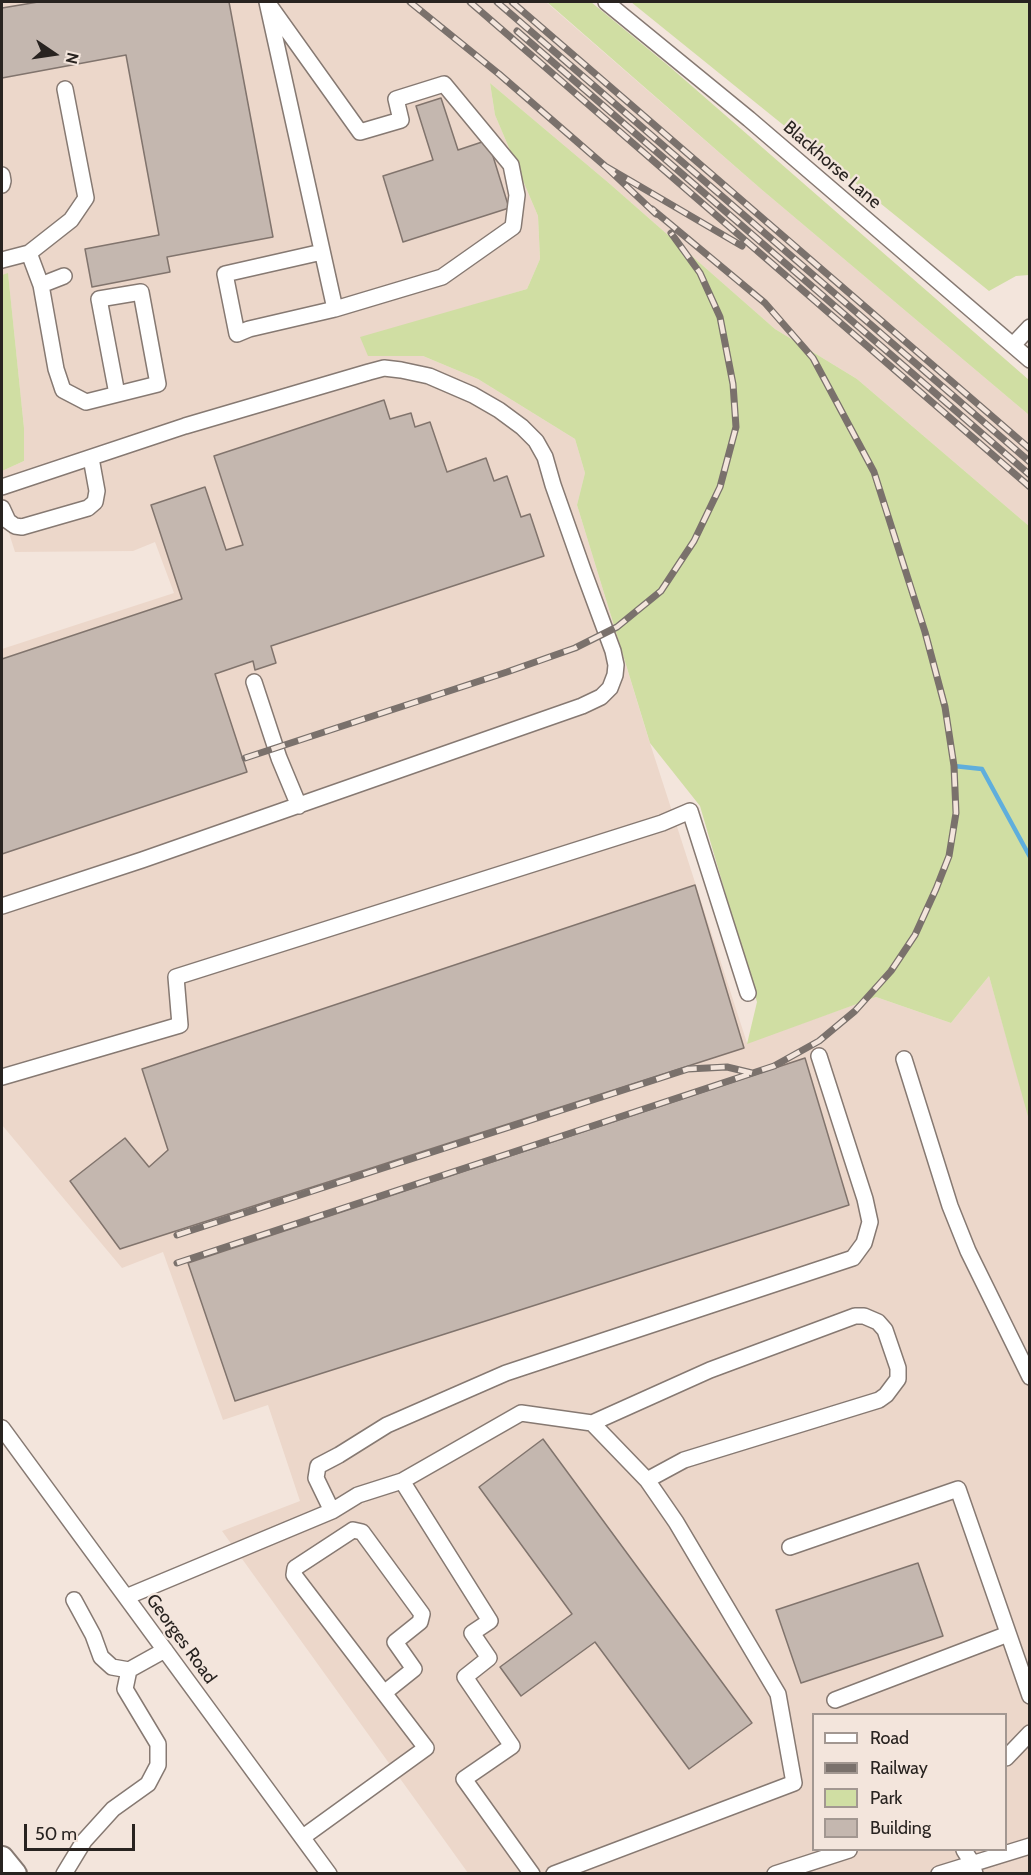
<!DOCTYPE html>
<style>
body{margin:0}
#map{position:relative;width:1031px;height:1875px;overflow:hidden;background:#f3e5dc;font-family:Cabin,sans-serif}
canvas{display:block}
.frame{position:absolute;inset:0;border:3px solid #282320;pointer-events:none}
.legend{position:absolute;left:812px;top:1713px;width:195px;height:138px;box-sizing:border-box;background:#f3e5dc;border:2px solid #a29791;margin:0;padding:8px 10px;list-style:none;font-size:18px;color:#282320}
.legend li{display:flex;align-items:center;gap:12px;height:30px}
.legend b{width:30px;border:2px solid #a29791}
.north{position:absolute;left:24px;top:24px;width:60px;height:60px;-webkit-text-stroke:4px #f3e5dc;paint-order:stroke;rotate:103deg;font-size:16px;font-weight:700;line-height:24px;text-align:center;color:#282320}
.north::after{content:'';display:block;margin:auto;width:21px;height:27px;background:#282320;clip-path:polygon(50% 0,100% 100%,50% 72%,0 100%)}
.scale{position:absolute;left:24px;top:1824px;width:111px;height:27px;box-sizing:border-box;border:3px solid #282320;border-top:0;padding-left:8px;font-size:18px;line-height:21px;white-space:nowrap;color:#282320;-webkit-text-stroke:4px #f3e5dc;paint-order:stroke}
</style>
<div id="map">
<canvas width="1031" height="1875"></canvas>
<div class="frame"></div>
<ul class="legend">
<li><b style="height:8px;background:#fff"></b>Road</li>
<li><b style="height:8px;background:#7a716c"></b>Railway</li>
<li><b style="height:16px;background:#d0dea3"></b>Park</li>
<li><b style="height:16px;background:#c4b7af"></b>Building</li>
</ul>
<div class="north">N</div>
<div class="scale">50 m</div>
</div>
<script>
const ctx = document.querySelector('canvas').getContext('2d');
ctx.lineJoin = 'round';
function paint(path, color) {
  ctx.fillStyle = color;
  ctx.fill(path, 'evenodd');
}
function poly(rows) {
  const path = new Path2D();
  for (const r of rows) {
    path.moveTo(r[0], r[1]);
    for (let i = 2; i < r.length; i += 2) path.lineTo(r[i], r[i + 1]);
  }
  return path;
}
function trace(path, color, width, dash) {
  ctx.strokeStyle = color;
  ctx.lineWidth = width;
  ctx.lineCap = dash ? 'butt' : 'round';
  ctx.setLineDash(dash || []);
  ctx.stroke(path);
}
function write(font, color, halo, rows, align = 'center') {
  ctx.font = font + ' Cabin,sans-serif';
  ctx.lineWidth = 4.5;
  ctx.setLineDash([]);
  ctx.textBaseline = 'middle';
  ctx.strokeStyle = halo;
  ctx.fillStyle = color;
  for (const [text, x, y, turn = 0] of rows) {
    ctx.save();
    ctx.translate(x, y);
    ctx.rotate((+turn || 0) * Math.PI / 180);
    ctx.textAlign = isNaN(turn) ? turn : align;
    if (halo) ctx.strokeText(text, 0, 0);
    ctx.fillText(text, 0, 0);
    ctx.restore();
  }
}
const built = poly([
 [2,2,546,2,761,189,1029,415,1029,526,857,379,775,329,610,184,490,83,495,115,538,216,540,259,527,289,457,310,368,356,423,356,478,379,575,439,585,473,577,505,648,737,747,1043,876,997,951,1023,989,976,1030,1120,1029,1873,468,1873,222,1531,300,1501,268,1405,223,1420,163,1252,122,1268,2,1125,2,649,174,593,155,542,133,551,15,552,2,511,2,471,24,461,24,428,8,274,2,275],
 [814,1714,1006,1714,1006,1850,814,1850]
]);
const green = poly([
 [547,2,591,2,670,67,1029,380,1029,415,761,189],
 [631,2,1029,2,1029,275,1016,276,989,291],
 [490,83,610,184,775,329,857,379,1029,526,1029,1120,989,976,951,1023,876,997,747,1044,757,1002,700,806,650,743,577,505,585,473,575,439,478,379,423,356,368,356,360,337,527,289,540,259,538,216,495,115],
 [8,273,24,428,24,461,2,471,2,275]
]);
const stream = poly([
 [954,766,982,769,1030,857]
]);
const building = poly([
 [38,2,229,2,273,237,167,257,170,272,92,287,85,249,159,235,126,55,2,78,2,8,38,2],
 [441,98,458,150,488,140,509,208,403,242,383,176,433,160,416,106,441,98],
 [384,400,390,419,411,413,415,427,430,422,447,472,486,458,494,481,507,476,521,517,530,514,544,556,271,646,276,663,255,670,253,661,215,674,247,772,2,854,2,659,182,599,151,505,205,487,226,550,243,545,214,456,384,400],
 [695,885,744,1048,120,1249,70,1181,125,1138,149,1167,168,1150,142,1069,695,885],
 [805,1058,849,1205,235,1401,188,1263,805,1058],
 [543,1439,752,1723,689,1769,595,1642,521,1696,500,1667,572,1614,479,1487,543,1439],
 [918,1563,943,1636,801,1683,776,1610,918,1563]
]);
const minor = poly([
 [267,2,360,132,401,120,396,99,444,84,511,165,517,195,513,227,442,277,335,309,267,2],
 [606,2,749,119,1030,360],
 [2,175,3,181,2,185],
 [322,252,225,274,237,334,249,329,335,309],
 [29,253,71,220,86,198,65,89],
 [2,260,29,253,41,285,56,369,63,390,86,402,158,384,141,292,99,299,117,394],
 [41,285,64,276],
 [1013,345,1030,327],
 [2,487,185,426,369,372,384,368,401,370,429,376,473,395,499,410,522,427,536,441,545,457,553,485,583,570,613,651,616,665,615,675,610,688,601,697,582,706,142,860,2,906],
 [2,508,8,521,15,526,22,527,88,508,95,502,97,491,91,458],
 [254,682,279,758,299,806],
 [904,1059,950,1206,968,1251,1030,1377],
 [2,1077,180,1025,176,977,662,823,690,811,748,993],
 [592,1423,710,1370,855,1316,864,1316,878,1322,885,1330,898,1368,898,1379,886,1395,879,1400,684,1460,647,1480],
 [2,1428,329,1874],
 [402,1481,490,1621,472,1633,489,1658,465,1677,512,1746,464,1779,532,1874],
 [332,1511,316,1478,318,1466,339,1455,387,1425,506,1373,853,1258,864,1243,870,1222,865,1199,819,1056],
 [790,1547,958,1489,1030,1696],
 [126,1597,332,1511,358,1495,402,1481,521,1413,592,1423,647,1480,676,1522,778,1694,794,1783,554,1874],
 [74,1600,93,1635,101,1657,112,1667,129,1670],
 [835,1700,1008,1634],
 [1006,1758,1030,1733],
 [303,1837,426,1748,384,1693,294,1575,295,1568,353,1530,362,1532,422,1614,420,1622,395,1642,414,1669,384,1693],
 [964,1850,972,1863,975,1874],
 [64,1874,84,1841,113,1809,148,1784,158,1765,158,1744,125,1689,129,1670,165,1650],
 [775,1874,849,1850],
 [939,1874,1030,1846]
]);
const highway = poly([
 [2,1858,15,1874]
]);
const rail = poly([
 [410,2,499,74,605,166,742,246],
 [470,2,1030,487],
 [497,2,1030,462],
 [512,2,1030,449],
 [517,31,1030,475],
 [605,166,656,214],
 [245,758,507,672,575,648,617,627,661,591,694,541,720,487,736,427,733,384,720,317,700,273,671,233],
 [177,1235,688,1069,727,1067,752,1073],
 [177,1263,774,1066,819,1041,855,1011,891,971,915,935,936,889,949,856,956,813,954,766,945,707,925,632,874,472,813,358,765,303,652,209]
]);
const streetNames = [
 ["Blackhorse Lane",832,165,41],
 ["Georges Road",181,1639,54]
];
paint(built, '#ecd7ca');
paint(green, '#d0dea3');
trace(stream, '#5faedc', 4.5);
paint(building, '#c4b7af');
trace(building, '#81746d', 1.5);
trace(minor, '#867972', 18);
trace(highway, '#867972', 26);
trace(minor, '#fff', 15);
trace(highway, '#fff', 22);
trace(rail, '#7a716c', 7);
trace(rail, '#f3e5dc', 4.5, [14]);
write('18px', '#282320', '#f3e5dc', streetNames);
</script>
